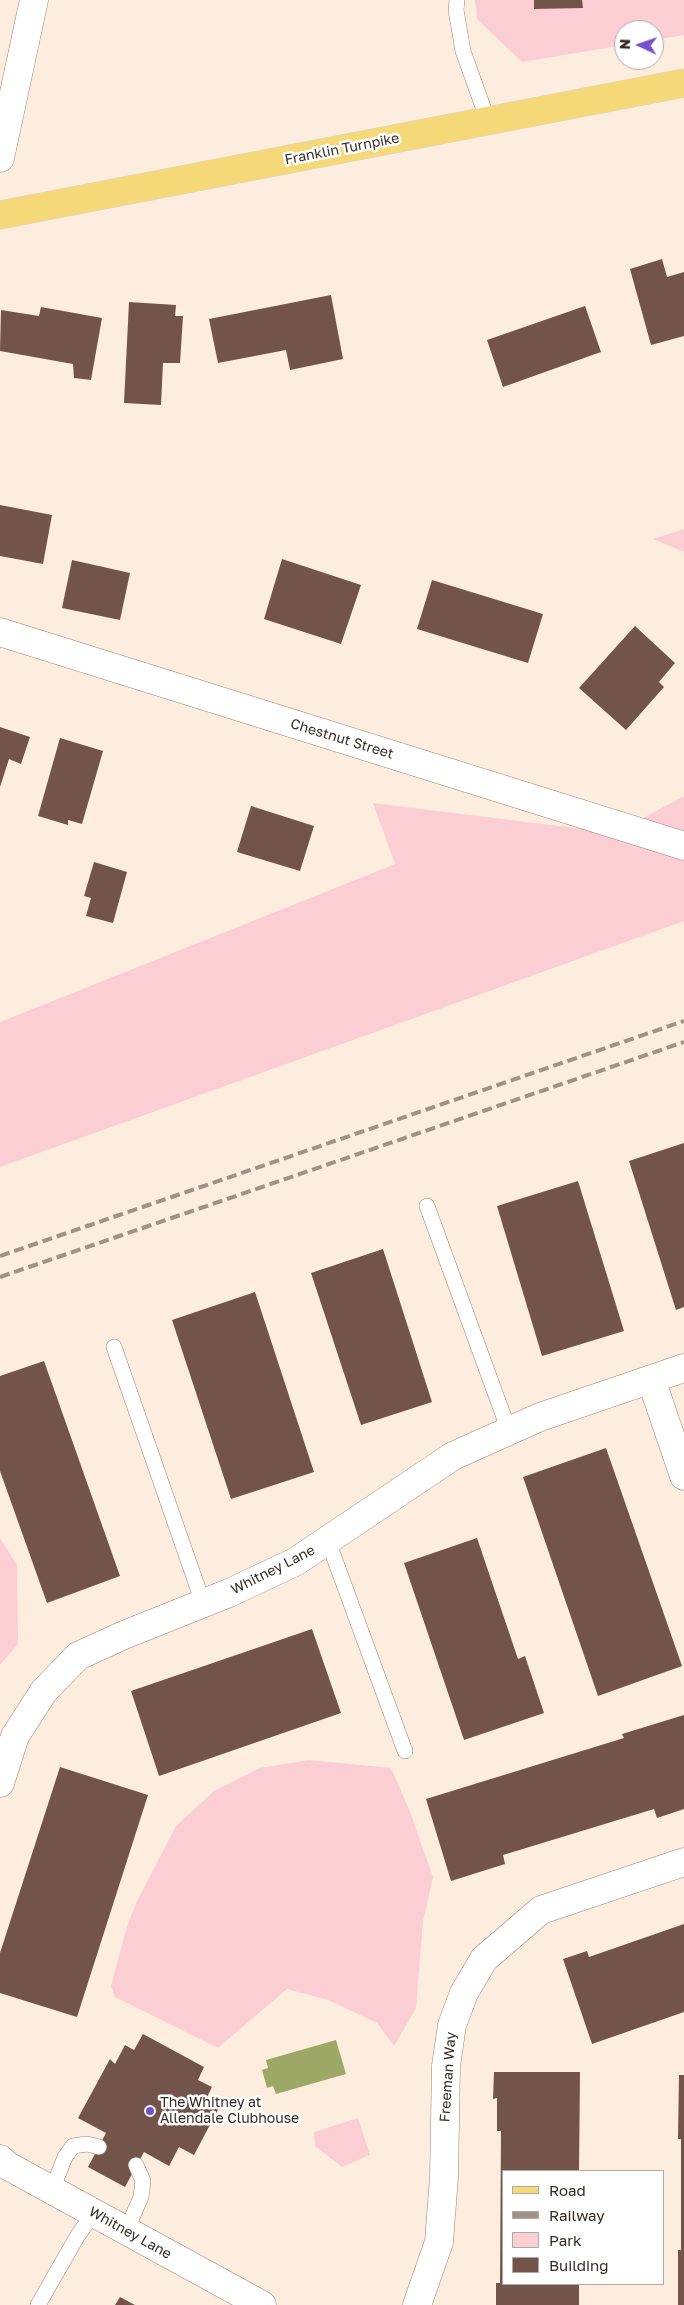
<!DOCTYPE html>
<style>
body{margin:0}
#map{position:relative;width:684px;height:2305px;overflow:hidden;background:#fdeddf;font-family:"Golos Text",sans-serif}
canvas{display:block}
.legend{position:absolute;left:502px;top:2170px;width:162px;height:115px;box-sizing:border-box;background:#fff;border:1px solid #aeaaa6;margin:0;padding:6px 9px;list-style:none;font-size:15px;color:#342a21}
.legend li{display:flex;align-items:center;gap:10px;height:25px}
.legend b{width:25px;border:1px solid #aeaaa6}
.north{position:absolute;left:614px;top:20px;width:50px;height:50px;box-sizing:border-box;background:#fff;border:1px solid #aeaaa6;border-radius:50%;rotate:273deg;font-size:14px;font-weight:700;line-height:20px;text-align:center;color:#342a21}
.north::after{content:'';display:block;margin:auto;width:18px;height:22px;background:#7651ca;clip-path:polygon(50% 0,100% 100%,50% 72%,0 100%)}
</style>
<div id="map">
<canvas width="684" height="2305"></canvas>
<ul class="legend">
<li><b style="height:6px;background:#f5d979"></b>Road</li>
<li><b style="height:6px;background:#9e9185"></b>Railway</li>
<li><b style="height:14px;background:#faced2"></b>Park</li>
<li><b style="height:14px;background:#72544b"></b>Building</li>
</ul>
<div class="north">N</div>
</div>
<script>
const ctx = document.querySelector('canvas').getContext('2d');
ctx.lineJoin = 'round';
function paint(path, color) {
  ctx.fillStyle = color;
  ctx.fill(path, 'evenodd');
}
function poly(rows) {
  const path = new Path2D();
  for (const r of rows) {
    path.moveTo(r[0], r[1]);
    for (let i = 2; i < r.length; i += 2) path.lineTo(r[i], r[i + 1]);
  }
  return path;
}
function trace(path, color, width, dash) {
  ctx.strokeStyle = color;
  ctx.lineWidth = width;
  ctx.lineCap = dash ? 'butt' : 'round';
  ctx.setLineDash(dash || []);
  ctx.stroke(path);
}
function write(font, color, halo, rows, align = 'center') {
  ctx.font = font + ' "Golos Text",sans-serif';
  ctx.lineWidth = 5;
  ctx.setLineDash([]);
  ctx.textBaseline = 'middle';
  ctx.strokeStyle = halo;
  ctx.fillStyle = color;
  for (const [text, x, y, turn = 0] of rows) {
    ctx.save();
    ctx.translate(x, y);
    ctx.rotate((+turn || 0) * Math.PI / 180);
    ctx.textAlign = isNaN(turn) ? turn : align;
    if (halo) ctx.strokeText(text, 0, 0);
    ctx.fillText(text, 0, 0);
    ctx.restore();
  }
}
const green = poly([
 [475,0,684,0,684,35,654,40,654,30,624,30,624,45,522,62,477,19],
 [684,529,684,552,653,539],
 [684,796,684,921,0,1167,0,1022,395,864,373,803,615,833],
 [0,1538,17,1565,18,1644,0,1665],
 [309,1760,391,1768,410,1812,433,1877,423,1921,416,2008,394,2046,377,2023,328,2000,287,1989,218,2048,115,1997,111,1986,126,1930,136,1903,176,1826,214,1791,260,1768],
 [358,2118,370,2155,342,2167,315,2146,314,2132]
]);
const water = poly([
 [336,2040,346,2074,276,2094,273,2086,267,2088,262,2070,268,2068,266,2060]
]);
const building = poly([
 [534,0,582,0,583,8,534,9],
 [662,259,667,277,684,272,684,336,651,345,630,269],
 [331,295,343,359,290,370,286,350,218,363,209,319],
 [129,302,176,305,175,316,183,316,180,363,163,363,161,405,124,403],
 [585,306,601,352,503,387,487,340],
 [41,307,102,318,91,380,74,378,73,364,0,351,1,310,39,316],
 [0,505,52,515,43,564,0,556],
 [282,559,361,585,341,644,264,619],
 [72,560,130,573,120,620,62,608],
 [432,580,543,614,528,663,417,629],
 [635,626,675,663,659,682,664,687,626,730,579,688],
 [0,727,30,737,21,764,9,759,0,787],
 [60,738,103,751,82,824,68,820,68,825,38,816],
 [251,806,314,826,300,871,237,852],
 [94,862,127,872,113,923,86,916,91,898,84,896],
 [684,1143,684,1307,676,1310,629,1161],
 [578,1181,624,1331,542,1356,497,1206],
 [383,1249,432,1402,361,1425,311,1273],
 [255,1292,314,1472,231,1499,172,1320],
 [44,1361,120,1576,47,1603,0,1471,0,1376],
 [606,1448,682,1666,598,1696,523,1477],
 [477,1538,518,1659,525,1656,544,1713,464,1740,404,1563],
 [312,1629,341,1713,159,1776,131,1691],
 [684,1715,684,1809,657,1818,654,1809,503,1855,505,1864,451,1881,426,1799,624,1738,622,1734],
 [60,1767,148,1795,77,2017,0,1993,0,1953],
 [684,1924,684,2012,592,2044,563,1959,587,1951,589,1957],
 [143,2034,204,2067,198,2080,212,2087,207,2097,221,2104,194,2155,179,2147,169,2166,144,2152,125,2187,88,2167,106,2133,78,2118,110,2059,115,2064,125,2045,134,2050],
 [494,2072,580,2072,579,2171,503,2171,503,2284,579,2284,579,2305,496,2305,496,2283,500,2283,501,2131,497,2131,497,2098,493,2099],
 [679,2075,684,2075,684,2305,678,2305,678,2250,681,2250,681,2139,678,2139],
 [120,2297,135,2305,115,2305]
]);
const lane = poly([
 [457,0,456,10,463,51,488,121],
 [427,1206,509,1431],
 [114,1347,203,1603],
 [328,1541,405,1751],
 [52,2190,65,2157,73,2146,87,2144,99,2147],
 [126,2231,141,2197,143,2181,136,2165],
 [38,2305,78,2235,94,2213]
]);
const street = poly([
 [0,158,34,0],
 [651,1379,684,1476],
 [0,1783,15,1736,44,1691,78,1656,124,1635,229,1593,295,1562,453,1456,540,1417,684,1368],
 [0,2159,8,2166,262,2305],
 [417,2305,439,2242,444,2177,446,2066,452,2025,464,1993,484,1959,541,1910,684,1862]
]);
const secondary = poly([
 [0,632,684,846]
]);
const primary = poly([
 [0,215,684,83]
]);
const rail = poly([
 [0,1256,684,1021],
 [0,1277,684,1042]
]);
const markers = [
 [150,2111,5,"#7651ca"]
];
const streetNames = [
 ["Franklin Turnpike",342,149,-11],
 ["Chestnut Street",342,739,17],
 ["Whitney Lane",273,1570,-27],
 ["Freeman Way",448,2077,-86],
 ["Whitney Lane",130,2233,29]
];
const poiNames = [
 ["The Whitney at",160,2103],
 ["Allendale Clubhouse",160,2119]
];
paint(green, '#faced2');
paint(water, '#9da867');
paint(building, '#72544b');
trace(lane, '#9b836e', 16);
trace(street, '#9b836e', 29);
trace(secondary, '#9b836e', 29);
trace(primary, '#d6d4d3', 29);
trace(lane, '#fff', 15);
trace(street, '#fff', 28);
trace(secondary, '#fff', 28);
trace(primary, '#f5d979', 28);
trace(rail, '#9e9185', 4, [10, 5]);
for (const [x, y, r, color] of markers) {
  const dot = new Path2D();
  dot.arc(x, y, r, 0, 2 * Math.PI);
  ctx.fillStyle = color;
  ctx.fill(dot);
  trace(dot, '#fff', 2);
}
write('14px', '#342a21', '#fff', streetNames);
write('14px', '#342a21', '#fff', poiNames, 'left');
</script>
